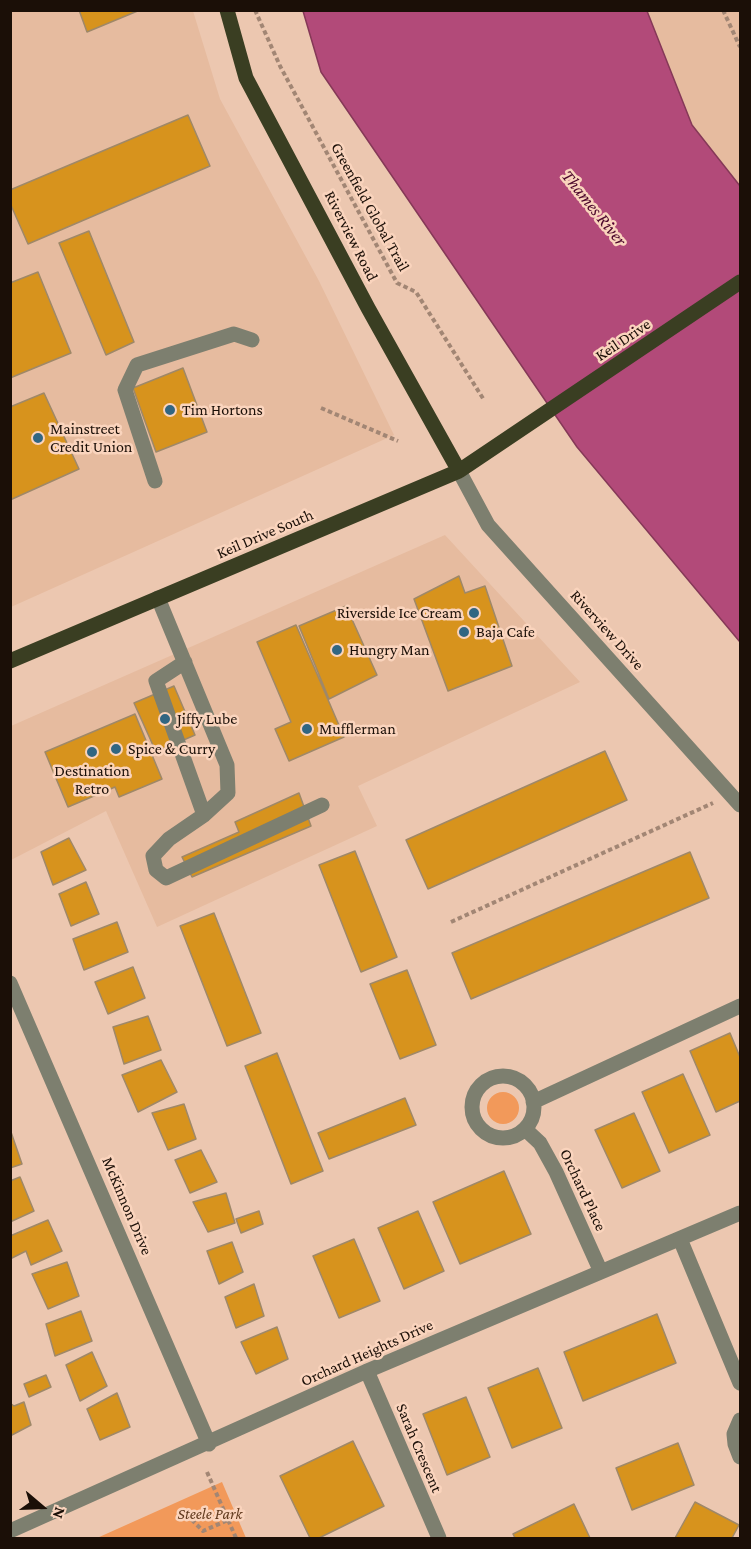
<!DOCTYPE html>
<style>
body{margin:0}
#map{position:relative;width:751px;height:1549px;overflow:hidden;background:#ecc7b0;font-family:"Crimson Pro",serif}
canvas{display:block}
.frame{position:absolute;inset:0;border:12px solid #1b0f07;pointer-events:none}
.north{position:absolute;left:12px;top:1477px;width:60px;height:60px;-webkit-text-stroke:4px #fad4bd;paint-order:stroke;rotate:109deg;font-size:16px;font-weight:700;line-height:24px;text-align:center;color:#1b0f07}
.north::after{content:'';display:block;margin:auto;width:21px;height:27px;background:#1b0f07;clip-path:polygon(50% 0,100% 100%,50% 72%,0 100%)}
</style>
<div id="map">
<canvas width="751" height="1549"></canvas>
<div class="frame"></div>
<div class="north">N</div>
</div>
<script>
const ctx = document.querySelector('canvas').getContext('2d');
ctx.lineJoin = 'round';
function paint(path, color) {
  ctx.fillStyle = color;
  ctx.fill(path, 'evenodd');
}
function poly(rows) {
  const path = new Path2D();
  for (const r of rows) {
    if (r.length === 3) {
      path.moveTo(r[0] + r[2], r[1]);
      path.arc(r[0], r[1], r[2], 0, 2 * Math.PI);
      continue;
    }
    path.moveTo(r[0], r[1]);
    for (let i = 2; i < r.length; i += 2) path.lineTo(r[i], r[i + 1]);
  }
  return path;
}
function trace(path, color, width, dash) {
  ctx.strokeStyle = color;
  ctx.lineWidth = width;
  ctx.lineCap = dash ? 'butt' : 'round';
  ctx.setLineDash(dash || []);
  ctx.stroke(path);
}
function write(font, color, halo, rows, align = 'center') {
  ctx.font = font + ' "Crimson Pro",serif';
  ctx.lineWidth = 5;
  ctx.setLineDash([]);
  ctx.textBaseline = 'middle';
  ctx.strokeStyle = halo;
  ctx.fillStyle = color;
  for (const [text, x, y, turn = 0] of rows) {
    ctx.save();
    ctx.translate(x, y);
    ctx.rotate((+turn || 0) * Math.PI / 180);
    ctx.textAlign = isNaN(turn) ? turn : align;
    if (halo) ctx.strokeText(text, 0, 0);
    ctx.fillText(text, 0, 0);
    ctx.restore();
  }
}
const built = poly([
 [10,11,193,11,220,99,319,281,394,435,11,607],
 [647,11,740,11,740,186,692,125],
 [445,535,580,682,358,786,377,826,157,927,106,811,11,860,11,726]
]);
const green = poly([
 [503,1108,16],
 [222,1482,246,1538,97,1538]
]);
const water = poly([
 [303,11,647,11,692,125,740,186,740,642,577,447,321,72,303,11]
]);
const building = poly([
 [79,10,140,10,87,32,79,10],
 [188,115,210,166,28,244,10,203,10,190,188,115],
 [89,231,134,342,106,355,59,243,89,231],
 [38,272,71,353,10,378,10,283,38,272],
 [183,368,207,432,156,452,133,388,183,368],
 [44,393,79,469,10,500,10,407,44,393],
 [459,576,465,593,485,586,512,666,448,691,414,599,459,576],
 [346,606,377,675,329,699,299,626,346,606],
 [296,625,344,737,289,761,275,729,291,722,257,642,296,625],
 [174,686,195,735,156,752,134,703,174,686],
 [135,714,162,779,119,797,115,787,68,807,45,752,135,714],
 [605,751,627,800,428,889,406,840,605,751],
 [299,793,311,826,192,877,182,857,239,832,235,822,299,793],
 [69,838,86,870,53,885,41,852,69,838],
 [355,851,397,957,361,972,319,865,355,851],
 [690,852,709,898,471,999,452,953,690,852],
 [86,882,99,914,71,926,59,894,86,882],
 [214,913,261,1033,227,1046,180,926,214,913],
 [117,922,128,952,84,970,73,939,117,922],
 [133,967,145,998,108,1014,95,982,133,967],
 [407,970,436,1045,400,1059,370,984,407,970],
 [148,1016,161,1050,124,1064,113,1027,148,1016],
 [730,1033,740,1057,740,1101,716,1112,690,1051,730,1033],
 [277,1053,323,1171,291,1184,245,1066,277,1053],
 [161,1060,177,1092,138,1112,122,1075,161,1060],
 [683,1074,710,1135,669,1153,642,1092,683,1074],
 [405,1098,416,1125,329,1159,318,1133,405,1098],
 [184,1104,196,1139,168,1150,152,1113,184,1104],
 [634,1113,660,1171,622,1188,595,1130,634,1113],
 [11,1132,22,1164,10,1168,10,1132,11,1132],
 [201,1150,217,1182,190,1193,175,1160,201,1150],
 [504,1171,531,1234,460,1264,433,1202,504,1171],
 [20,1177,34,1211,10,1222,10,1181,20,1177],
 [226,1193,235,1223,208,1232,193,1202,226,1193],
 [259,1211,263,1224,241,1233,236,1219,259,1211],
 [418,1211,444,1271,404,1289,378,1228,418,1211],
 [48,1220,62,1251,31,1265,26,1251,10,1259,10,1236,48,1220],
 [354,1239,380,1301,339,1318,313,1256,354,1239],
 [232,1242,243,1272,219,1284,207,1251,232,1242],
 [67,1262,79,1296,48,1309,32,1274,67,1262],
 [254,1284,264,1316,236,1328,225,1297,254,1284],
 [81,1311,92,1341,55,1356,46,1324,81,1311],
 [657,1314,676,1363,583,1401,564,1352,657,1314],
 [277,1327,288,1359,256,1374,241,1342,277,1327],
 [92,1352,107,1386,80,1401,66,1365,92,1352],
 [538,1368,562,1428,512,1448,488,1388,538,1368],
 [46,1375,51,1387,29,1397,24,1384,46,1375],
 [117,1393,130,1427,100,1440,87,1409,117,1393],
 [466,1397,490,1457,447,1475,423,1414,466,1397],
 [24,1402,31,1425,10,1436,10,1403,14,1406,24,1402],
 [353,1441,384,1506,319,1538,310,1538,280,1476,353,1441],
 [678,1443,694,1485,632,1510,616,1468,678,1443],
 [695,1502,739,1525,732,1538,675,1538,695,1502],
 [574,1504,590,1538,515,1538,513,1534,574,1504]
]);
const path = poly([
 [255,10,280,66,397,283,416,292,484,400],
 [723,10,740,47],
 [321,408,398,441],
 [451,922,713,803],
 [207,1472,236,1538],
 [178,1514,190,1518,203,1531,228,1520]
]);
const minor = poly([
 [459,471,488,525,740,805],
 [155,481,125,390,137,365,234,334,252,340],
 [158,598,227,765,228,793,204,815,169,839,153,856,156,870,166,878,322,805],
 [185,662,156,681,204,815],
 [10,983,209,1444],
 [503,1107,31],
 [533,1102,740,1006],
 [525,1129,540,1143,556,1172,601,1272],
 [680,1239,740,1383],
 [367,1371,439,1538],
 [740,1420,734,1434,735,1444,740,1457],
 [10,1531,367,1371,740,1213]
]);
const major = poly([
 [227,10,246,78,368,308,459,471],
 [10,661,459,471,740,282]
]);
const markers = [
 [170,410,6,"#316682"],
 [38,438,6,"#316682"],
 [474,613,6,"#316682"],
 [464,632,6,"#316682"],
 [337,650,6,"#316682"],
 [165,719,6,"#316682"],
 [307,729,6,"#316682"],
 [116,749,6,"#316682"],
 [92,752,6,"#316682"]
];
const streetNames = [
 ["Greenfield Global Trail",370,207,61],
 ["Riverview Road",351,236,63],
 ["Keil Drive",623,340,-34],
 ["Keil Drive South",265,534,-23],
 ["Riverview Drive",607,630,48],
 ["Orchard Place",583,1190,65],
 ["McKinnon Drive",127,1206,67],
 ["Orchard Heights Drive",367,1353,-24],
 ["Sarah Crescent",419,1448,67]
];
const poiNames = [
 ["Tim Hortons",182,410],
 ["Mainstreet",50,429],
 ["Credit Union",50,447],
 ["Riverside Ice Cream",462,613,"right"],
 ["Baja Cafe",476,632],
 ["Hungry Man",349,650],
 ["Jiffy Lube",177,719],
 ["Mufflerman",319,729],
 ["Spice & Curry",128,749],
 ["Destination",92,771,"center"],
 ["Retro",92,789,"center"]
];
const parkNames = [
 ["Steele Park",210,1514]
];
const waterNames = [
 ["Thames River",594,208,51]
];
paint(built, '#e6bb9f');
paint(green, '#f2995a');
paint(water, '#b24a79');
trace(water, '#853857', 1.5);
paint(building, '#d7931d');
trace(building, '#9f8868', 1.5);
trace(path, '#a28674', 4, [4.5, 3]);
trace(minor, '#7d7f6f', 15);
trace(major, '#3a3e22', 15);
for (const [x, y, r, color] of markers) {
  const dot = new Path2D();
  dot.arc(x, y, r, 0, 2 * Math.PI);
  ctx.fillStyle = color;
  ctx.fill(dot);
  trace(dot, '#fad4bd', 2);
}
write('16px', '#1b0f07', '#fad4bd', streetNames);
write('16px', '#1b0f07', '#fad4bd', poiNames, 'left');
write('italic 16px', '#613a1e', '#fad4bd', parkNames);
write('italic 18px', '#4c072c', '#fad4bd', waterNames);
</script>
